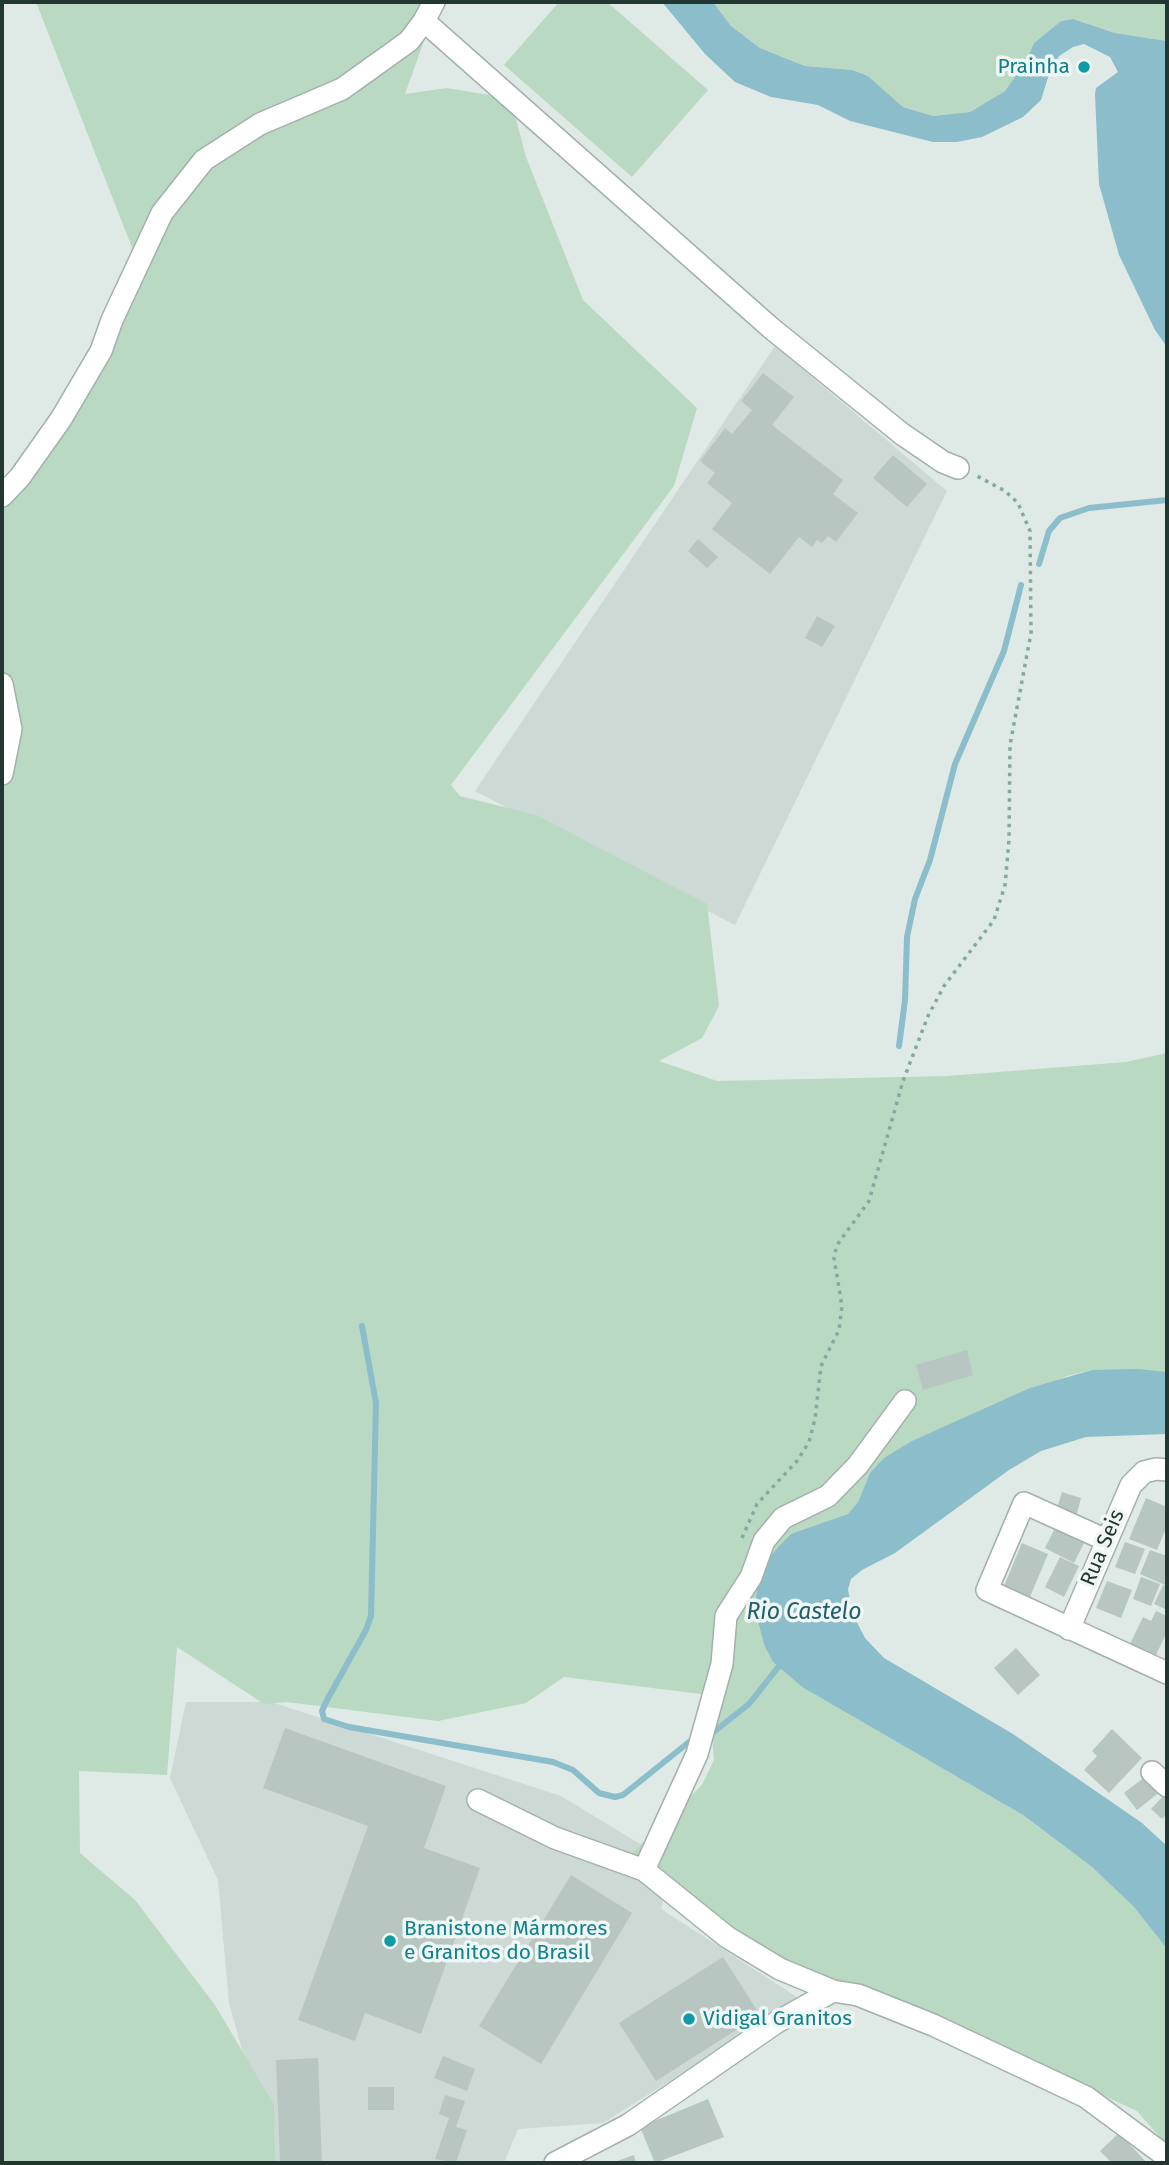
<!DOCTYPE html>
<meta charset="utf-8">
<style>
body{margin:0}
#map{position:relative;width:1169px;height:2165px;overflow:hidden;background:#dfe9e5;font-family:"Fira Sans",sans-serif}
canvas{display:block}
.frame{position:absolute;inset:0;border:4px solid #223732;pointer-events:none}
</style>
<div id="map">
<canvas width="1169" height="2165"></canvas>
<div class="frame"></div>
</div>
<script>
const ctx = document.querySelector('canvas').getContext('2d');
ctx.lineJoin = 'round';
function paint(path, color) {
  ctx.fillStyle = color;
  ctx.fill(path, 'evenodd');
}
function poly(rows) {
  const path = new Path2D();
  for (const r of rows) {
    path.moveTo(r[0], r[1]);
    for (let i = 2; i < r.length; i += 2) path.lineTo(r[i], r[i + 1]);
  }
  return path;
}
function trace(path, color, width, dash) {
  ctx.strokeStyle = color;
  ctx.lineWidth = width;
  ctx.lineCap = dash ? 'butt' : 'round';
  ctx.setLineDash(dash || []);
  ctx.stroke(path);
}
function write(font, color, halo, rows, align = 'center') {
  ctx.font = font + ' "Fira Sans",sans-serif';
  ctx.lineWidth = 7;
  ctx.setLineDash([]);
  ctx.textBaseline = 'middle';
  ctx.strokeStyle = halo;
  ctx.fillStyle = color;
  for (const [text, x, y, turn = 0] of rows) {
    ctx.save();
    ctx.translate(x, y);
    ctx.rotate((+turn || 0) * Math.PI / 180);
    ctx.textAlign = isNaN(turn) ? turn : align;
    if (halo) ctx.strokeText(text, 0, 0);
    ctx.fillText(text, 0, 0);
    ctx.restore();
  }
}
const built = poly([
 [775,346,947,491,735,925,475,791],
 [186,1702,271,1702,561,1796,673,1864,661,1909,800,1999,603,2123,518,2129,504,2163,268,2163,261,2118,229,2003,218,1880,170,1778]
]);
const green = poly([
 [36,2,438,2,405,94,447,88,495,96,516,119,526,157,583,300,697,408,674,486,451,785,460,796,536,815,707,904,719,1006,702,1038,659,1061,717,1081,948,1076,1126,1062,1167,1053,1167,1372,1092,1370,1067,1376,870,1473,858,1502,848,1514,822,1525,765,1647,773,1662,802,1687,1023,1815,1092,1867,1134,1907,1167,1949,1167,2145,1137,2111,983,2040,775,1967,630,1855,702,1785,714,1760,709,1695,564,1677,526,1703,438,1721,287,1702,264,1704,177,1647,167,1775,79,1771,80,1853,135,1900,215,2005,274,2105,275,2163,2,2163,2,485,49,452,138,263],
 [559,2,607,2,708,90,632,177,504,65],
 [713,2,1167,2,1167,41,1115,33,1073,19,1061,21,1034,43,1026,61,1005,91,970,112,933,116,903,107,868,76,854,70,805,66,760,48,731,26]
]);
const water = poly([
 [662,2,713,2,731,26,760,48,805,66,853,70,868,76,903,107,933,116,970,112,1005,91,1026,61,1034,43,1061,21,1073,19,1115,33,1167,41,1167,347,1155,330,1119,255,1099,184,1095,94,1096,88,1118,72,1110,57,1084,44,1073,47,1059,56,1050,71,1041,100,1023,117,982,137,957,142,933,142,850,121,818,105,771,97,735,82,705,54],
 [1138,1369,1167,1372,1167,1434,1086,1437,1041,1451,1009,1470,895,1553,862,1570,851,1579,848,1589,852,1613,865,1638,884,1658,1013,1734,1142,1823,1167,1846,1167,1949,1134,1907,1092,1867,1023,1815,802,1687,773,1662,765,1647,755,1610,757,1588,767,1561,779,1546,791,1534,848,1514,858,1502,870,1473,884,1458,912,1441,1030,1388,1092,1370]
]);
const stream = poly([
 [1039,564,1049,531,1060,518,1089,508,1167,500],
 [899,1046,905,1000,907,937,915,899,930,860,955,764,1004,651,1021,585],
 [362,1326,376,1403,371,1616,366,1630,327,1700,322,1711,324,1719,349,1727,553,1762,573,1770,599,1793,615,1797,623,1795,689,1742],
 [711,1734,749,1704,783,1661]
]);
const building = poly([
 [763,373,794,397,772,425,843,480,833,494,858,513,836,542,828,536,822,543,817,540,812,547,799,537,770,574,712,529,732,503,707,483,715,473,700,461,725,428,732,434,752,410,741,401],
 [893,455,927,484,907,507,873,478],
 [698,539,718,557,707,568,688,551],
 [817,616,835,626,822,647,805,638],
 [967,1350,973,1375,923,1390,916,1365],
 [1062,1492,1081,1498,1076,1517,1056,1511],
 [1146,1498,1167,1507,1167,1526,1157,1550,1129,1539],
 [1056,1526,1085,1541,1074,1563,1045,1548],
 [1125,1542,1145,1549,1135,1574,1115,1567],
 [1022,1543,1048,1554,1030,1597,1004,1586],
 [1150,1550,1167,1556,1167,1586,1140,1574],
 [1060,1557,1079,1566,1064,1597,1045,1587],
 [1141,1577,1160,1584,1151,1606,1133,1599],
 [1107,1581,1132,1590,1121,1618,1096,1608],
 [1163,1585,1167,1587,1167,1610,1154,1604],
 [1156,1611,1167,1616,1167,1632,1155,1657,1130,1644,1143,1617,1151,1621],
 [1016,1648,1040,1675,1018,1695,994,1668],
 [285,1728,446,1786,424,1848,480,1868,421,2034,365,2013,355,2041,298,2020,368,1826,263,1788],
 [1112,1729,1142,1758,1109,1793,1084,1770,1097,1756,1092,1751],
 [1151,1772,1165,1788,1137,1810,1124,1793],
 [1167,1792,1167,1814,1162,1819,1151,1809],
 [571,1875,632,1913,541,2064,479,2026],
 [723,1957,760,2015,656,2081,619,2023],
 [443,2056,475,2069,467,2091,434,2078],
 [318,2058,322,2163,280,2163,276,2060],
 [368,2087,394,2087,394,2110,368,2110],
 [445,2095,465,2101,456,2127,467,2130,456,2163,435,2159,449,2118,439,2114],
 [708,2099,724,2137,655,2163,640,2127],
 [1119,2133,1147,2163,1112,2163,1100,2151],
 [634,2155,636,2163,612,2163]
]);
const path = poly([
 [974,2,977,2],
 [742,1538,757,1504,797,1461,809,1442,815,1419,821,1366,839,1330,842,1306,834,1258,837,1245,869,1201,903,1081,928,1016,944,986,994,920,1005,885,1009,840,1010,745,1031,633,1030,531,1018,503,1005,491,975,475]
]);
const minor = poly([
 [424,21,771,328,902,434,943,462,958,468],
 [2,496,20,477,61,419,101,351,112,320,162,213,204,160,260,124,342,89,409,41,424,21,434,2],
 [2,684,11,729,2,774],
 [1106,1540,1024,1503,987,1590,1167,1673],
 [1069,1629,1131,1485,1144,1472,1156,1469,1167,1470],
 [1152,1772,1167,1786],
 [478,1800,555,1838,644,1870,727,1937,780,1969,833,1991],
 [644,1870,697,1754,722,1664,726,1616,751,1577,764,1541,783,1518,828,1496,858,1465,905,1401],
 [555,2163,628,2125,777,2022,833,1991,858,1995,933,2025,1086,2097,1167,2157]
]);
const markers = [
 [1084,67,7,"#0f9aa8"],
 [390,1941,7,"#0f9aa8"],
 [689,2019,7,"#0f9aa8"]
];
const cultureNames = [
 ["Prainha",1070,67,"right"],
 ["Branistone Mármores",404,1929],
 ["e Granitos do Brasil",404,1953],
 ["Vidigal Granitos",703,2019]
];
const streetNames = [
 ["Rua Seis",1103,1548,-67]
];
const waterNames = [
 ["Rio Castelo",804,1613]
];
paint(built, '#cdd9d4');
paint(green, '#b9d9c3');
paint(water, '#8bbeca');
trace(stream, '#8bbeca', 6);
paint(building, '#b8c6c1');
trace(minor, '#a3b0ac', 24);
trace(path, '#82aa9f', 3.5, [3.5, 5]);
trace(minor, '#fff', 21);
for (const [x, y, r, color] of markers) {
  const dot = new Path2D();
  dot.arc(x, y, r, 0, 2 * Math.PI);
  ctx.fillStyle = color;
  ctx.fill(dot);
  trace(dot, '#eff6f3', 2.5);
}
write('21px', '#0d838f', '#eff6f3', cultureNames, 'left');
write('21px', '#223732', '#eff6f3', streetNames);
write('italic 23px', '#215f6e', '#eff6f3', waterNames);
</script>
